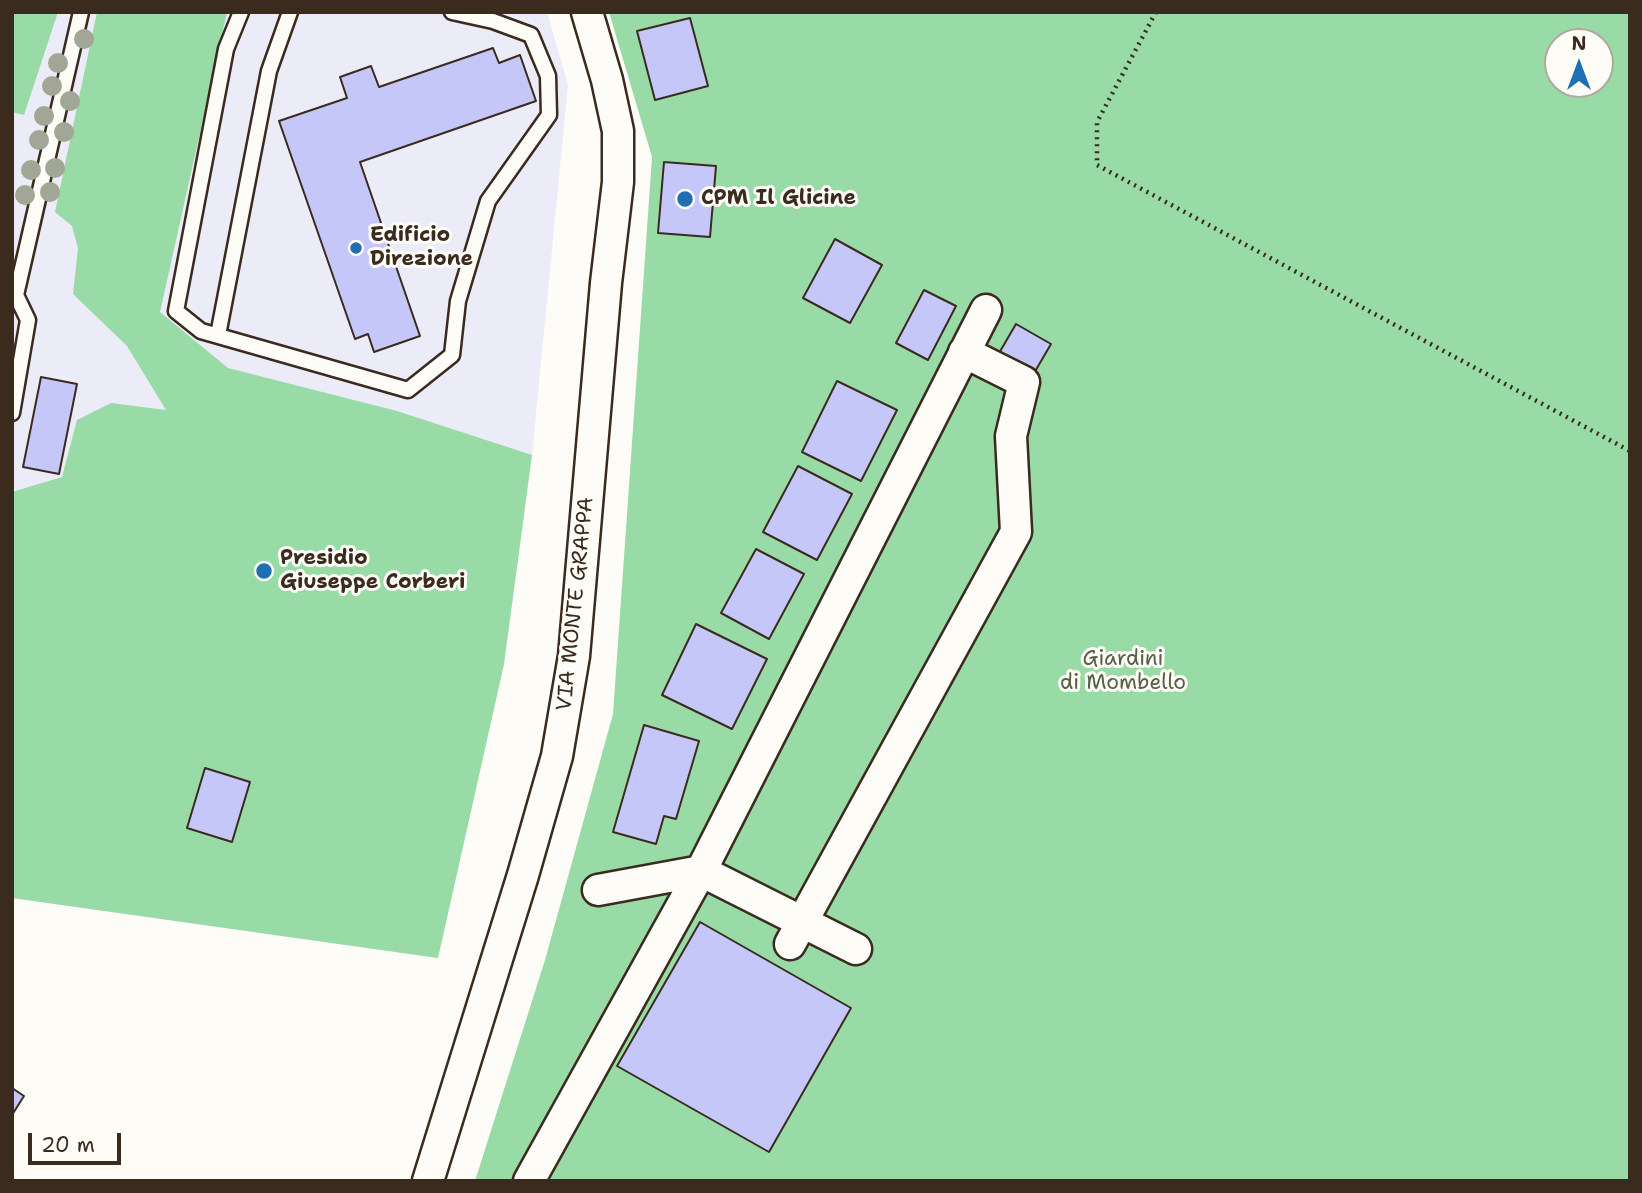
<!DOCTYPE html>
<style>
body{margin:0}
#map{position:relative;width:1642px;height:1193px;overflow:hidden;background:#fdfcf7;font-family:"Shantell Sans",sans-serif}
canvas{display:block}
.frame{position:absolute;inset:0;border:14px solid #3b2a1e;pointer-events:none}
.north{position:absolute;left:1544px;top:28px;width:70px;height:70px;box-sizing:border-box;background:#fdfcf7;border:2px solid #afa8a0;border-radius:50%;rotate:0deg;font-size:19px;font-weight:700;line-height:28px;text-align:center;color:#3b2a1e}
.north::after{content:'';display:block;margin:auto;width:24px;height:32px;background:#1f6fb2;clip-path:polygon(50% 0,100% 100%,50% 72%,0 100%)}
.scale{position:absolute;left:28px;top:1133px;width:93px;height:32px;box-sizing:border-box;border:4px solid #3b2a1e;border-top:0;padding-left:9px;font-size:21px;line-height:24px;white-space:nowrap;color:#3b2a1e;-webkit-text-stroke:5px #fdfcf7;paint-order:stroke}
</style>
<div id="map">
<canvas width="1642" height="1193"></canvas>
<div class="frame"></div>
<div class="north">N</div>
<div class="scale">20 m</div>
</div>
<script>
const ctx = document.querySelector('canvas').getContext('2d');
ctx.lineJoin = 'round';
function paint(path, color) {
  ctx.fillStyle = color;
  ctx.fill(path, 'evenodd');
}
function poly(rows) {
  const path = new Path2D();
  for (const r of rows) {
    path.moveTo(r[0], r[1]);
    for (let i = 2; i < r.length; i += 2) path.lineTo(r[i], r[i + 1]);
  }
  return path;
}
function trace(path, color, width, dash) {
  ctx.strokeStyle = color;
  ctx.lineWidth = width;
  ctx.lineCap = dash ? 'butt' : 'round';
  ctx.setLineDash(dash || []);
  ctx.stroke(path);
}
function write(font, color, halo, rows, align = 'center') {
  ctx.font = font + ' "Shantell Sans",sans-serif';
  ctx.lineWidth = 6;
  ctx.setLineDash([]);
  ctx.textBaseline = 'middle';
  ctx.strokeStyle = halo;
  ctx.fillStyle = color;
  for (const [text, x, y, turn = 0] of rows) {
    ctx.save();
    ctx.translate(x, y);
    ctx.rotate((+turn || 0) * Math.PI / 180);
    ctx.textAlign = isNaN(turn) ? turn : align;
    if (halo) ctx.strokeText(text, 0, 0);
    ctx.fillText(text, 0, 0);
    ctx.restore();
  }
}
const built = poly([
 [12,12,547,12,568,85,532,455,504,664,438,958,12,898]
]);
const green = poly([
 [12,12,58,12,24,115,12,112],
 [97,12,227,12,160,312,228,368,397,411,532,455,504,664,438,958,12,898,12,492,62,477,77,420,111,403,166,410,127,346,73,294,78,248,72,226,55,212],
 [205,768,250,782,232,841,187,828],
 [609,12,1630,12,1630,1181,475,1181,545,960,613,714,652,157],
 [1558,42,1600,42,1600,84,1558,84]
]);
const building = poly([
 [690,18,708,86,655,100,637,31,690,18],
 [493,48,499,63,520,55,536,101,360,162,420,336,374,352,368,334,355,339,279,121,347,98,340,77,371,66,379,87,493,48],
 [664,162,716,166,710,237,658,233,664,162],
 [835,239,882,265,850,323,803,298,835,239],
 [924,290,956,306,928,360,896,343,924,290],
 [1016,324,1051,344,1030,380,995,360,1016,324],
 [41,377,77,384,59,474,23,467,41,377],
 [837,381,897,410,861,481,802,452,837,381],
 [798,466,852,494,817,560,763,532,798,466],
 [756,549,804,574,769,639,721,613,756,549],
 [696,624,767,659,732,729,662,695,696,624],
 [644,725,699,741,676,819,664,816,656,844,613,832,644,725],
 [205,768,250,782,232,842,187,828,205,768],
 [700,922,851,1008,769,1152,617,1066,700,922],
 [12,1088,24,1096,12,1115,12,1088]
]);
const path = poly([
 [1156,12,1097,122,1097,165,1630,451]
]);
const lane = poly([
 [241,12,226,49,176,311,201,331,408,390,452,355,458,301,488,201,549,115,548,76,531,35,493,21,452,12],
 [218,335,269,71,290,12],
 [12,413,28,320,16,295,81,12]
]);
const street = poly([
 [598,890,701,871,856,949],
 [790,944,1016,532,1011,436,1024,382,964,352],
 [428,1181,523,875,557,756,574,656,606,283,618,182,618,131,607,80,587,12],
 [529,1181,701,871,986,310]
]);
const trees = [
 [84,39],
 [58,63],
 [52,86],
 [70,101],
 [44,116],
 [64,132],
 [39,140],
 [55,168],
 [31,170],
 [50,192],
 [25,195]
];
const markers = [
 [685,199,9,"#1f6fb2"],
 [356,248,7,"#1f6fb2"],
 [264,571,9,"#1f6fb2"]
];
const poiNames = [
 ["CPM Il Glicine",701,199],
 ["Edificio",370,236],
 ["Direzione",370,260],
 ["Presidio",280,559],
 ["Giuseppe Corberi",280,583]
];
const streetNames = [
 ["VIA MONTE GRAPPA",576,604,-84]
];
const parkNames = [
 ["Giardini",1123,660],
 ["di Mombello",1123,684]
];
paint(built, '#ececf8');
paint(green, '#98dba6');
paint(building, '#c5c7f9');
trace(building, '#3b2a1e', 2);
trace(lane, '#3b2a1e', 19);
trace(street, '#3b2a1e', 35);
trace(path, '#3b2a1e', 4.5, [2, 5]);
trace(lane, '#fdfcf7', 14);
trace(street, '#fdfcf7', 30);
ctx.fillStyle = '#a2a696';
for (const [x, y] of trees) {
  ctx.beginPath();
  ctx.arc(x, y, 10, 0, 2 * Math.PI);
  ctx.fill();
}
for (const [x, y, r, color] of markers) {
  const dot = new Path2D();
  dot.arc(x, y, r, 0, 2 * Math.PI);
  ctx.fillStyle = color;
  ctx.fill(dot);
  trace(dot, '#fdfcf7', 2.5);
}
write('bold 21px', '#3b2a1e', '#fdfcf7', poiNames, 'left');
write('21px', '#3b2a1e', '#fdfcf7', streetNames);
write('21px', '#575f47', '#fdfcf7', parkNames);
</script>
